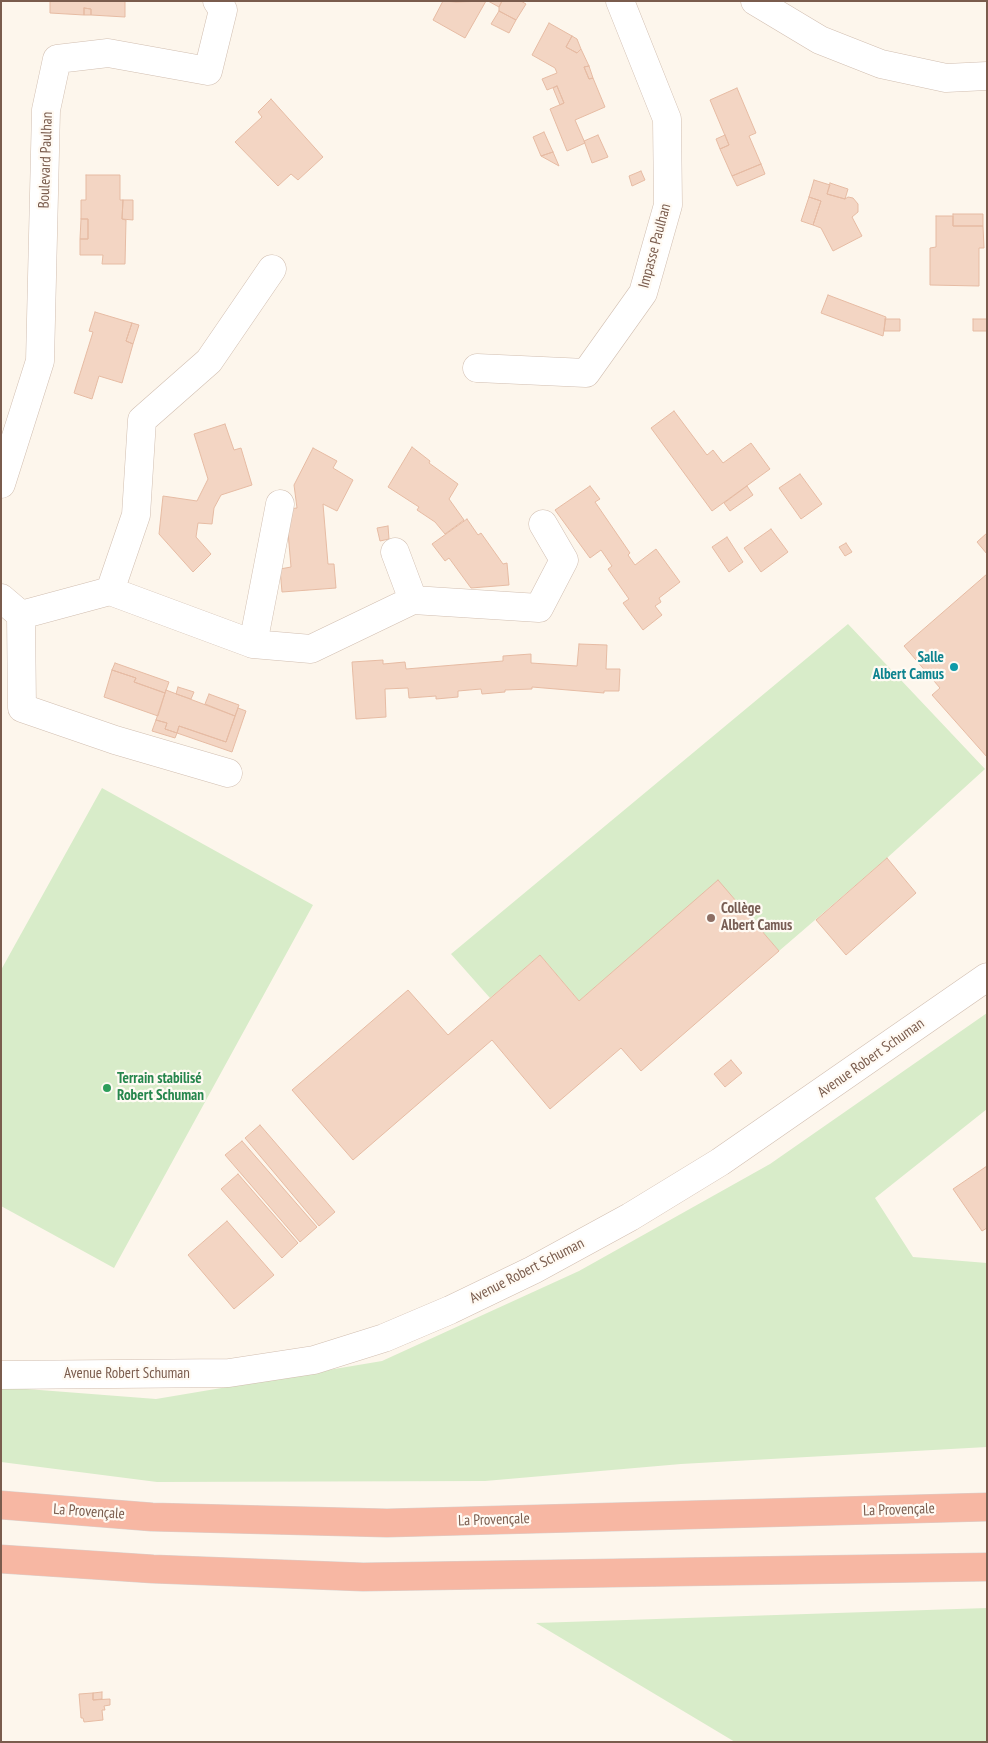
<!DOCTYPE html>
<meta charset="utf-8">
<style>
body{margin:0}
#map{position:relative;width:988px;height:1743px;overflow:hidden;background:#fdf6ec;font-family:"PT Sans Narrow",sans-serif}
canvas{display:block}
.frame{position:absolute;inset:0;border:2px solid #7a5c4d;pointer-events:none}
</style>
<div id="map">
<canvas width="988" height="1743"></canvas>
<div class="frame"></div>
</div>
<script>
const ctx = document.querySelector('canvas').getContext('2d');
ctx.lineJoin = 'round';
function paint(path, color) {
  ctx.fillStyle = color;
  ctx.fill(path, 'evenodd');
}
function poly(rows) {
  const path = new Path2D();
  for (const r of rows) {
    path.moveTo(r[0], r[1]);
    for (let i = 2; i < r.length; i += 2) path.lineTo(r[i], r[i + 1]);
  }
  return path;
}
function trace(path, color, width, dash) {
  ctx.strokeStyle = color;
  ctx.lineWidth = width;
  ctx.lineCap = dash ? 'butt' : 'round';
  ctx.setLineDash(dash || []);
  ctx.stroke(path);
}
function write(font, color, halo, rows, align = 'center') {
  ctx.font = font + ' "PT Sans Narrow",sans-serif';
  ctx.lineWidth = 4.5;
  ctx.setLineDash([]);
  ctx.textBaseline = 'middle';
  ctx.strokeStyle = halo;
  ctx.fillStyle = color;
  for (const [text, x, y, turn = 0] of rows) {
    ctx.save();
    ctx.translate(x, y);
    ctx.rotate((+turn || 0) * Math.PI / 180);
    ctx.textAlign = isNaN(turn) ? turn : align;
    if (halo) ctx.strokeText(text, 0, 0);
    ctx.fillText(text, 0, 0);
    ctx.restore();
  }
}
const green = poly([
 [848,624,985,769,887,858,779,951,718,881,579,1001,540,955,490,998,451,954],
 [102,788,313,905,114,1268,1,1206,1,970],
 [987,1013,987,1109,875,1198,913,1257,987,1263,987,1447,681,1464,485,1481,157,1482,1,1462,1,1387,156,1399,382,1361,579,1271,770,1164],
 [987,1608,987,1742,735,1742,536,1623]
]);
const building = poly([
 [50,1,125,1,125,17,91,15,91,9,84,8,84,15,50,13,50,1],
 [443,1,456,2,486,1,465,38,433,20,443,1],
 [488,1,502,1,499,7,488,1],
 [502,1,521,1,526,4,516,20,499,11,499,7,502,1],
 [84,8,91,9,91,15,84,15,84,8],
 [499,11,516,20,509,33,491,24,499,11],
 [549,23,572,36,566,47,577,53,581,49,589,66,584,67,589,79,593,78,605,107,575,120,585,143,567,151,550,109,564,103,557,86,547,90,542,79,557,73,555,68,532,55,549,23],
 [572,36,577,39,581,49,577,53,566,47,572,36],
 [589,66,593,78,589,79,584,67,589,66],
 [557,86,564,103,560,105,553,88,557,86],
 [737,88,756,133,749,136,761,164,732,176,720,149,729,145,710,100,737,88],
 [271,99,323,157,298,180,291,174,278,186,235,142,262,117,258,112,271,99],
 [544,132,553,152,541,156,533,137,544,132],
 [598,135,608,157,592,163,584,141,598,135],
 [725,135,729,145,720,149,716,139,725,135],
 [553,152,559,166,541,156,553,152],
 [761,164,765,174,737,186,732,176,761,164],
 [641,171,645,180,632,186,629,176,641,171],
 [86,175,120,175,120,200,123,200,122,219,126,220,125,264,102,264,103,255,80,255,80,239,88,239,88,219,81,219,81,200,86,200,86,175],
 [814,180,830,185,827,194,845,199,848,197,853,198,858,204,858,212,852,217,862,236,833,251,821,228,813,225,821,201,809,197,814,180],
 [830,183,848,189,845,199,827,194,830,183],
 [809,197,821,201,813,225,801,221,809,197],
 [123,200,133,200,133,220,122,219,123,200],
 [953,214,983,214,983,226,953,226,953,214],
 [936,216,953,216,953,226,983,226,984,248,979,248,979,286,930,285,930,248,936,247,936,216],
 [81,219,88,219,88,239,80,239,81,219],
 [828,295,886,317,883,336,821,313,828,295],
 [95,312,132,323,126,341,133,344,122,383,99,376,92,399,74,393,93,332,89,331,95,312],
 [885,319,900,319,900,331,884,331,885,319],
 [973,319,987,319,987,331,973,331,973,319],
 [132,323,139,325,133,344,126,341,132,323],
 [674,411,707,455,713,450,723,463,751,443,770,469,712,511,651,428,674,411],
 [225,424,234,450,241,448,252,485,221,495,214,508,212,524,198,523,196,537,211,554,193,572,159,534,163,496,197,501,208,479,194,434,225,424],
 [412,447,430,461,429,463,458,484,449,499,464,520,445,534,435,522,417,510,419,507,388,487,412,447],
 [313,448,337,461,333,468,353,480,337,511,323,504,328,564,334,564,336,588,282,592,280,569,291,567,286,509,297,508,294,485,313,448],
 [800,474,822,504,801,519,779,488,800,474],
 [590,486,600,499,595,502,630,553,628,555,635,565,656,549,680,582,659,598,661,602,655,606,662,615,643,630,623,603,629,599,608,569,612,566,601,550,590,558,555,510,590,486],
 [747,486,753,495,730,511,724,503,747,486],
 [467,519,478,535,481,533,503,564,507,563,509,585,471,588,449,558,445,561,432,544,467,519],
 [388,526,389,539,380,541,377,528,388,526],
 [771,529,788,552,761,572,744,548,771,529],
 [987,533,987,554,977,542,987,533],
 [727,537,743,562,729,572,712,547,727,537],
 [846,543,852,552,845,556,839,547,846,543],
 [987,574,987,757,932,695,940,688,904,646,987,574],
 [579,644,607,645,606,669,620,669,619,691,604,691,604,693,532,687,532,689,505,690,505,692,482,694,481,689,458,691,458,697,436,699,436,696,409,698,408,688,385,689,386,717,356,719,352,662,383,660,383,664,405,662,406,669,503,661,503,656,531,654,531,663,577,666,579,644],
 [115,663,169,682,165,693,134,682,136,678,112,670,115,663],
 [112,670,136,678,134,682,165,693,158,716,104,697,112,670],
 [178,687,194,692,191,699,176,694,178,687],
 [166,690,235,716,226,742,179,726,177,733,165,729,167,723,156,720,166,690],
 [209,694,239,705,235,716,205,704,209,694],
 [238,708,246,711,232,752,177,733,179,726,226,742,238,708],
 [156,720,167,723,165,729,177,733,175,738,152,731,156,720],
 [887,858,916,893,846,955,816,920,887,858],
 [718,880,779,951,641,1071,621,1048,550,1109,492,1040,353,1160,292,1090,408,990,448,1035,540,955,579,1001,718,880],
 [731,1060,742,1073,725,1087,714,1074,731,1060],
 [260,1125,335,1212,319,1226,245,1138,260,1125],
 [242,1141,317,1227,300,1242,225,1155,242,1141],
 [987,1166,987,1228,982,1231,953,1189,987,1166],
 [238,1174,298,1243,282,1258,221,1189,238,1174],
 [227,1221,274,1275,234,1309,188,1255,227,1221],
 [102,1692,102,1699,93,1700,93,1693,102,1692],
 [93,1693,93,1700,110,1699,110,1705,104,1706,105,1710,102,1710,103,1720,84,1722,83,1718,81,1718,79,1694,93,1693]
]);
const minor = poly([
 [755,1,820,40,881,64,946,78,987,76],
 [477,368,586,373,643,293,668,205,667,119,620,1],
 [1,484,40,361,46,110,57,59,108,53,208,71,223,10,217,1],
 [395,552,413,600],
 [110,591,253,644,311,649,413,600,539,608,564,560,543,524],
 [1,598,21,615,110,591,136,515,142,420,209,361,272,269],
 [21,615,22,708,115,740,228,773],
 [253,644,280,504],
 [1,1375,229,1373,314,1360,384,1338,450,1310,533,1270,630,1217,720,1162,987,977]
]);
const highway = poly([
 [1,1505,152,1517,387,1523,987,1507],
 [1,1559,153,1569,363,1577,987,1567]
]);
const markers = [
 [954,667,5,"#0f9aa8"],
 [711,918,5,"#8d6e63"],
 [107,1088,5,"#2e9e5b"]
];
const streetNames = [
 ["Boulevard Paulhan",46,160,-88],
 ["Impasse Paulhan",655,246,-75],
 ["Avenue Robert Schuman",871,1058,-35],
 ["Avenue Robert Schuman",527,1271,-27],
 ["Avenue Robert Schuman",127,1374],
 ["La Provençale",899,1510,-2],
 ["La Provençale",89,1512,4],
 ["La Provençale",494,1520,-2]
];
const cultureNames = [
 ["Salle",944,658],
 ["Albert Camus",944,675]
];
const educationNames = [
 ["Collège",721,909],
 ["Albert Camus",721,926]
];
const leisureNames = [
 ["Terrain stabilisé",117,1079],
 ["Robert Schuman",117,1096]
];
paint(green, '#d8ecc9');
paint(building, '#f3d5c3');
trace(building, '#e6bba3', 1);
trace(minor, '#d1beb0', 29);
trace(highway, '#dad1cd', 29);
trace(minor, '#fff', 28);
trace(highway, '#f7b7a3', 28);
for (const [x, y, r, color] of markers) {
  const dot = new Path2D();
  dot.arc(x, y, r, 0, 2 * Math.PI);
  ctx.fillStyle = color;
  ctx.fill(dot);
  trace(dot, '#fffaf3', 2);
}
write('15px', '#7a5c4d', '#fffaf3', streetNames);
write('bold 15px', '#0d838f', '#fffaf3', cultureNames, 'right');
write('bold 15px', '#785e54', '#fffaf3', educationNames, 'left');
write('bold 15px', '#27864d', '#fffaf3', leisureNames, 'left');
</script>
